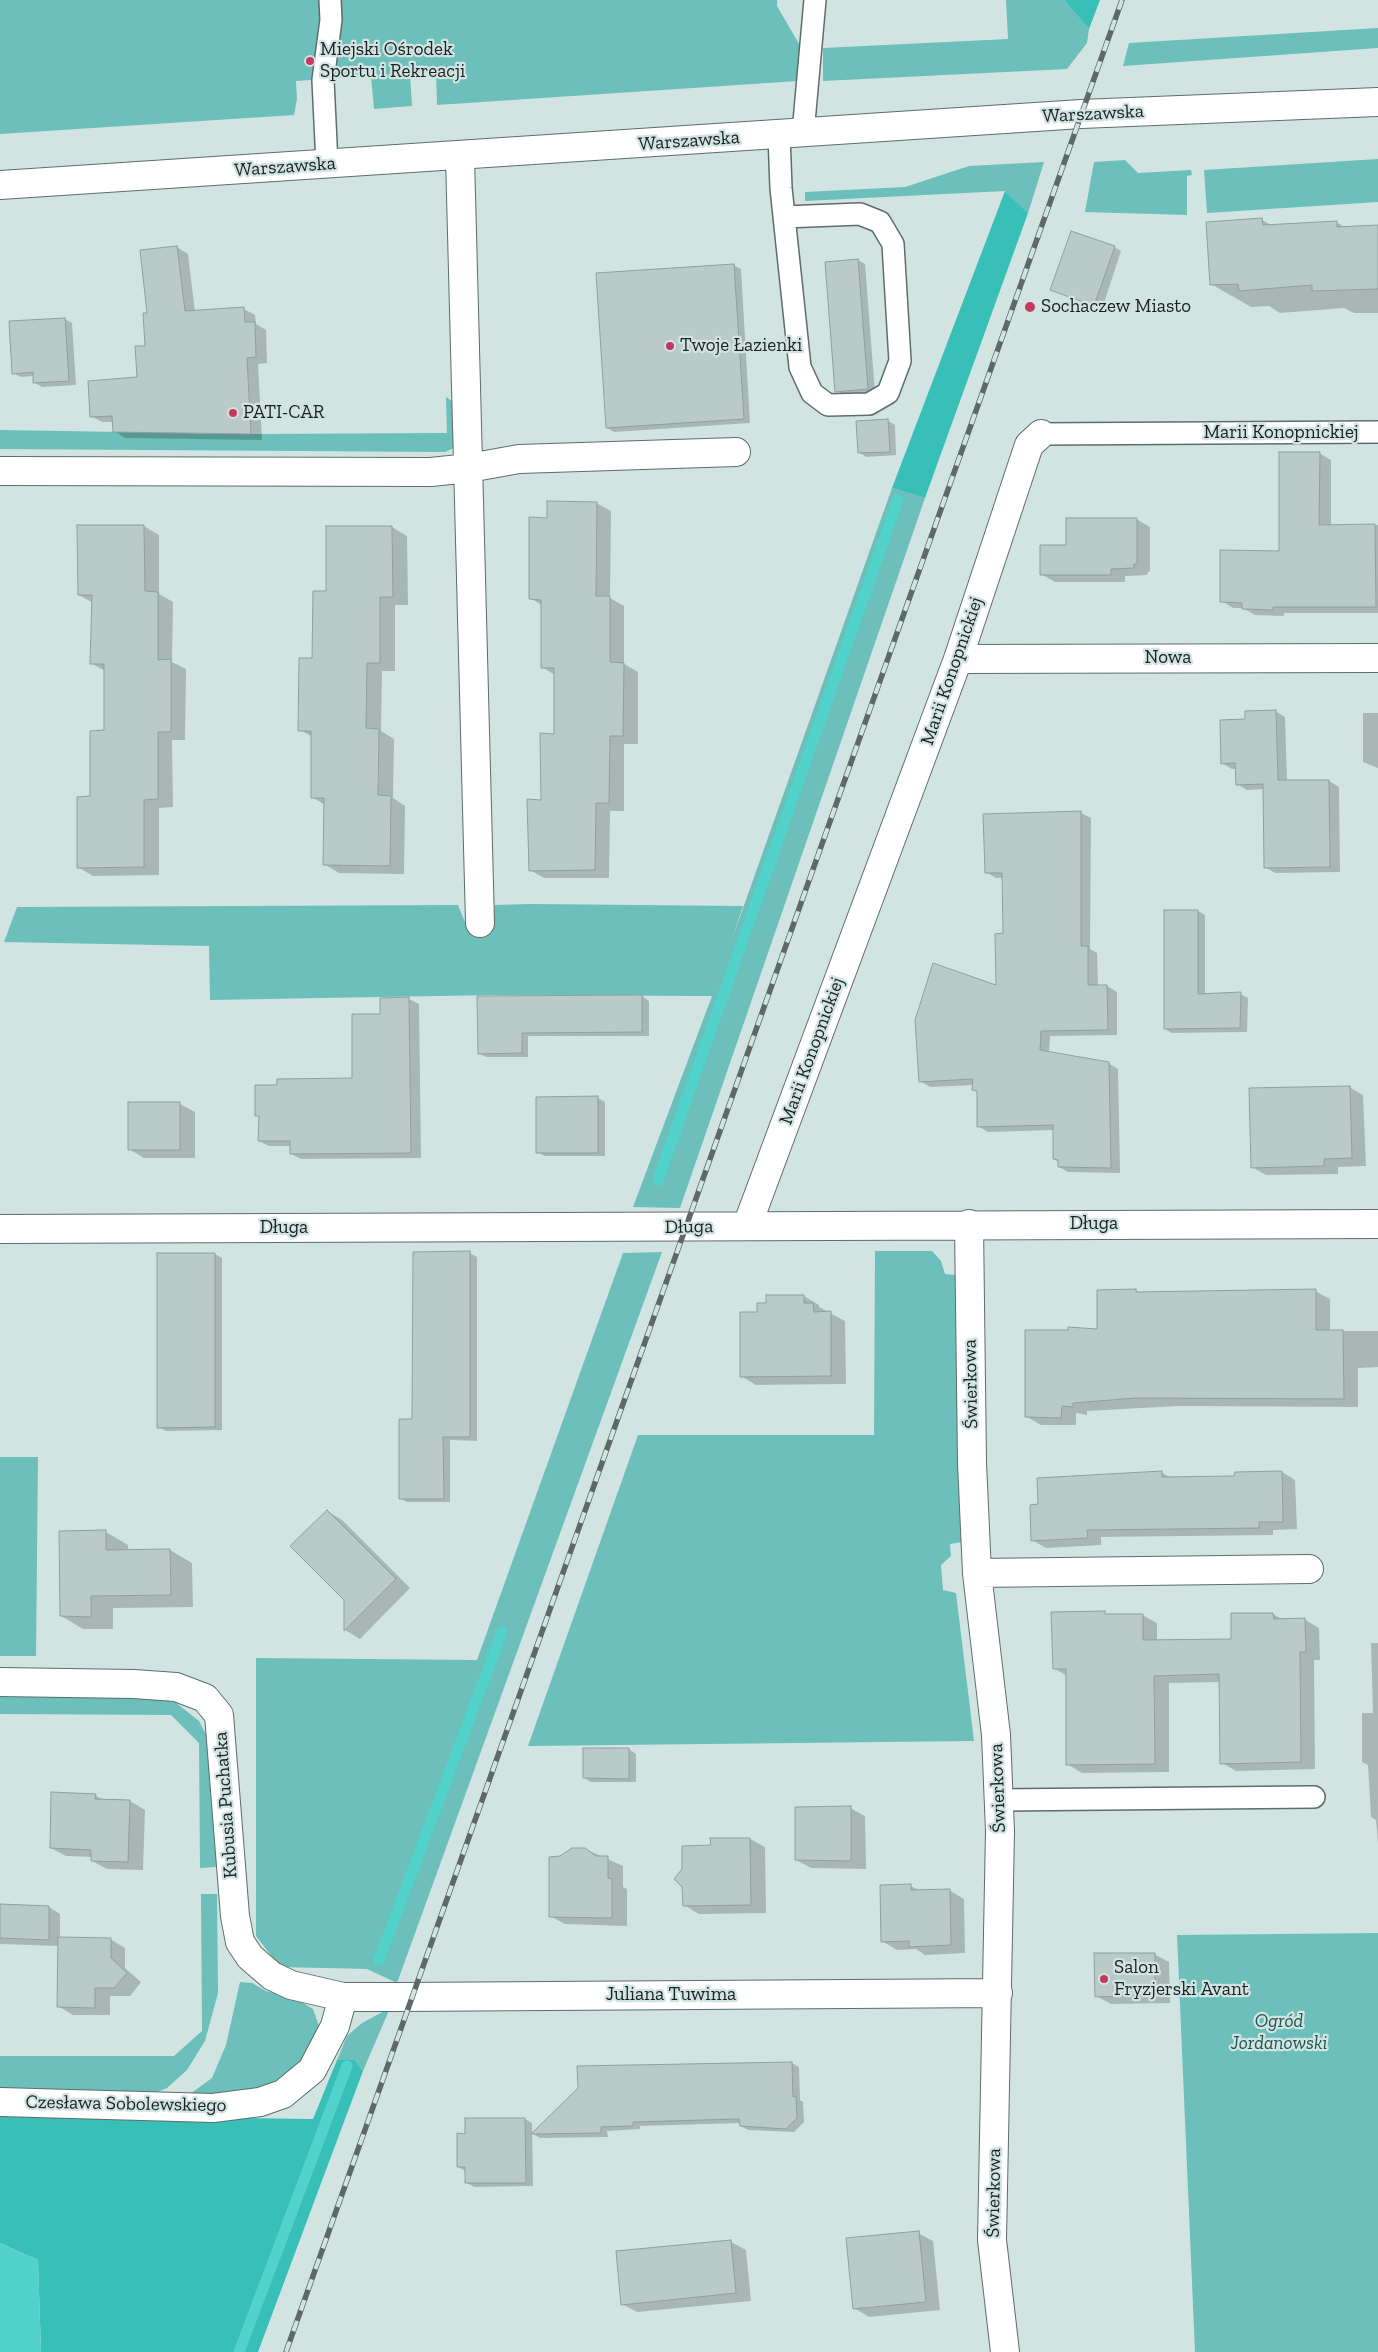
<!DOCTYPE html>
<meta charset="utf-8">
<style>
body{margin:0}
canvas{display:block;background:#d2e4e2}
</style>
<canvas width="1378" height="2352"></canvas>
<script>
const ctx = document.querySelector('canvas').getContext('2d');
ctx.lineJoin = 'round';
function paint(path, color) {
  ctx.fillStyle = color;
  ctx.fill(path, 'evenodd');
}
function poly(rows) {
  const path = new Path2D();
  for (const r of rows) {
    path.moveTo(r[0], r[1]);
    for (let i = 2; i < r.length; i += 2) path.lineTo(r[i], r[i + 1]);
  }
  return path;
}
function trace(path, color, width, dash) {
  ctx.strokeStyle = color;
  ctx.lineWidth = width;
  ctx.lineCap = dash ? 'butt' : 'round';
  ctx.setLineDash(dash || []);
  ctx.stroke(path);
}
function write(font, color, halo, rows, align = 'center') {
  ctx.font = font + ' "Zilla Slab",serif';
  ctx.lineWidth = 4.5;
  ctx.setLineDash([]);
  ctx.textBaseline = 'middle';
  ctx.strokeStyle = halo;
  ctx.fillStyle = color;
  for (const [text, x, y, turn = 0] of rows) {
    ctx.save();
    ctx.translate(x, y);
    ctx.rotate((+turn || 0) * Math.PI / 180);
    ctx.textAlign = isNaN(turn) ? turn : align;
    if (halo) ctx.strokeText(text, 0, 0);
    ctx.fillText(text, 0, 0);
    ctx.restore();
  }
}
const green = poly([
 [0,0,777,0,777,6,802,49,798,81,437,105,436,72,410,74,412,106,374,109,371,76,296,81,297,99,294,115,0,134],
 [1006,0,1064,0,1089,29,1087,43,1067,69,823,81,823,48,1008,39],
 [1378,28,1378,48,1123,66,1129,43],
 [1378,159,1378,202,1207,213,1204,170],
 [1125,160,1138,173,1191,170,1192,175,1187,176,1187,215,1085,212,1094,162],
 [1044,162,1028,213,1005,191,805,201,805,192,905,187,969,166],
 [446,397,458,405,456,447,445,452,0,449,0,430,251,434,447,433],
 [892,488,925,498,680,1208,633,1207,712,996,493,995,210,1000,209,946,4,942,17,907,458,905,469,932,491,931,495,905,531,904,743,906,731,942],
 [875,1251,932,1251,941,1261,945,1274,956,1275,962,1542,950,1544,951,1556,941,1565,943,1590,956,1593,974,1741,528,1746,638,1435,874,1435],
 [662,1252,397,1983,367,1969,280,1967,256,1936,256,1658,477,1660,623,1253],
 [0,1457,38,1457,36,1656,0,1656],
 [0,1691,141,1692,175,1702,199,1721,211,1744,215,1762,217,1867,200,1868,199,1743,171,1715,0,1714],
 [201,1894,217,1894,218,1993,205,2041,187,2070,167,2088,150,2095,0,2093,0,2056,174,2056,202,2031],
 [1378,1933,1378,2352,1195,2352,1177,1935],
 [240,1982,252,1983,266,1991,295,1998,313,2009,319,2026,319,2041,293,2072,253,2092,190,2094,212,2078,226,2045],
 [390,2008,363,2071,355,2060,337,2060,347,2036,362,2023]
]);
const forest = poly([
 [1064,0,1100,0,1089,29],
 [1005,191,1028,213,925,498,892,488],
 [337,2060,355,2060,363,2071,258,2352,41,2352,38,2260,0,2243,0,2115,313,2119]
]);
const water = poly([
 [0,2243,38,2260,41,2352,0,2352]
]);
const shadow = poly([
 [1262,220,1273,226,1336,222,1346,228,1378,226,1378,313,1354,313,1344,308,1280,313,1269,306,1251,307,1211,284],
 [177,247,188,254,195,312,244,309,255,315,256,324,266,330,267,363,258,364,262,440,125,438,114,431,114,422,102,422,91,416,138,378,146,347,149,314],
 [1114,247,1121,251,1102,309,1052,290],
 [858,260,865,264,875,393,844,395,837,391],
 [733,265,741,269,750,423,614,432,607,428],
 [65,319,72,323,76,385,42,387,35,383,34,376,21,377,13,373,10,322],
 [888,421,895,425,896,455,866,457,859,452],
 [1319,453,1331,460,1331,526,1378,525,1378,613,1284,613,1284,616,1255,615,1243,608,1233,608,1222,601,1280,552],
 [596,503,611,511,610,598,624,606,624,664,638,672,638,744,624,744,624,811,610,811,609,878,544,878,530,870,555,735,555,675,542,667,542,605,530,598,549,519],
 [1136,519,1150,527,1150,571,1148,572,1147,575,1125,576,1125,582,1055,582,1041,574,1068,546],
 [144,526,159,535,159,594,173,602,172,662,186,669,185,740,172,740,173,807,159,808,159,875,93,876,78,867,105,732,105,671,91,663,93,603,79,595,79,527],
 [392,527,407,536,408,605,395,605,395,671,382,671,381,731,394,739,393,798,405,806,404,874,339,873,324,864,325,805,312,797,313,737,300,730,327,592],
 [1275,711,1285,717,1287,781,1329,781,1339,787,1340,872,1275,873,1265,867,1264,789,1247,790,1237,784,1237,769,1232,769,1222,763],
 [1363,713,1378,713,1378,768,1363,762],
 [1081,813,1091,818,1090,949,1097,953,1098,986,1107,986,1117,992,1117,1035,1050,1036,1049,1053,1108,1063,1118,1069,1120,1173,1068,1172,1059,1167,1059,1162,1054,1159,1054,1130,988,1132,978,1126,978,1092,973,1090,974,1085,930,1087,920,1081,997,986,1004,935,1003,878,996,878,986,872,984,815],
 [1198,911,1205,915,1205,995,1240,994,1248,998,1247,1032,1172,1033,1165,1029],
 [642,996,649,1001,649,1036,528,1036,528,1057,486,1057,479,1053,478,997],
 [409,999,419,1004,421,1158,301,1159,291,1154,291,1146,269,1146,259,1141,260,1117,256,1115,278,1086,354,1079],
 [1349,1087,1363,1095,1366,1166,1338,1167,1338,1174,1266,1175,1252,1167],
 [598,1098,605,1102,605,1156,545,1156,537,1152],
 [180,1104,195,1112,195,1158,144,1158,129,1149],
 [470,1253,477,1257,477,1441,450,1440,450,1502,407,1502,400,1498,413,1420],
 [215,1254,222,1258,222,1430,166,1431,159,1427],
 [1135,1290,1140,1293,1315,1291,1330,1299,1330,1331,1378,1331,1378,1367,1358,1368,1358,1407,1178,1406,1087,1411,1087,1415,1076,1413,1076,1425,1041,1425,1027,1417,1098,1330],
 [804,1296,819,1305,819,1307,845,1321,846,1384,756,1385,741,1376,758,1313],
 [1282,1472,1295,1480,1297,1529,1273,1530,1273,1535,1101,1537,1101,1545,1046,1548,1032,1540,1162,1473,1171,1478,1236,1477],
 [327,1511,342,1520,410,1588,360,1639,345,1630,345,1599],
 [60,1532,106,1532,128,1545,128,1551,170,1550,192,1563,193,1607,113,1608,113,1629,83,1629,61,1616],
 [1273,1614,1283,1620,1304,1619,1319,1628,1320,1660,1314,1660,1315,1769,1236,1771,1222,1763,1221,1682,1169,1683,1169,1772,1082,1773,1067,1764,1067,1676,1054,1668,1142,1615,1157,1623,1157,1641,1233,1640],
 [1371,1643,1378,1643,1378,1843,1376,1820,1371,1817,1368,1765,1362,1762,1362,1713,1373,1713],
 [629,1749,636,1754,636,1782,591,1782,584,1778],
 [95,1795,105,1801,130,1801,145,1810,143,1870,107,1869,92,1861,93,1857,66,1856,51,1848],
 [850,1808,865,1816,866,1869,811,1868,796,1860],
 [750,1839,765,1847,766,1913,699,1914,684,1905,712,1846],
 [585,1849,623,1866,623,1887,627,1889,627,1926,565,1924,550,1916,560,1858],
 [911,1886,920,1891,949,1890,964,1899,965,1953,925,1955,916,1949,897,1950,882,1941],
 [0,1905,49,1907,60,1914,60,1938,110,1939,125,1948,125,1968,141,1982,130,1996,110,1996,110,2015,73,2015,58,2006,59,1946,0,1944],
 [1154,1954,1169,1962,1170,2003,1111,2004,1096,1996],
 [792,2063,799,2067,800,2100,803,2102,804,2122,794,2132,748,2130,741,2126,741,2123,640,2126,640,2129,607,2131,608,2137,540,2138,533,2134,579,2089],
 [525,2119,532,2123,533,2186,474,2187,467,2183,465,2171,458,2167,466,2135,466,2120],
 [918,2233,933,2241,940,2310,869,2317,854,2308],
 [731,2242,746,2250,751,2301,637,2312,622,2304]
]);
const stream = poly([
 [658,1180,898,500],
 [379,1960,502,1632],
 [239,2352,347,2066]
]);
const building = poly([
 [1262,218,1263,225,1337,221,1337,227,1378,225,1378,289,1312,291,1312,285,1239,291,1238,284,1210,285,1206,222,1262,218],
 [1071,231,1115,246,1094,306,1050,290,1071,231],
 [177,246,185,311,244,307,245,322,255,322,256,357,247,358,251,434,113,432,112,416,90,417,88,381,137,377,135,346,145,346,143,313,147,313,140,250,177,246],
 [858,259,868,389,835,392,825,262,858,259],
 [734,264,744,419,606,428,596,273,734,264],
 [65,318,69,381,33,383,33,372,12,374,9,321,65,318],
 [888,419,890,452,858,453,856,421,888,419],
 [1279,452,1320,452,1319,525,1375,524,1376,607,1273,607,1273,610,1242,609,1242,603,1220,602,1220,550,1279,551,1279,452],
 [547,501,597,502,596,596,610,596,610,662,624,663,623,736,610,736,609,803,596,803,595,870,529,871,527,799,541,800,540,733,554,734,554,668,541,668,541,600,529,599,529,517,547,518,547,501],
 [1066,518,1137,518,1137,564,1134,564,1134,568,1111,569,1111,575,1040,575,1040,545,1066,545,1066,518],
 [77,525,144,525,145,591,158,592,158,660,171,659,171,732,158,732,158,799,144,800,144,867,77,868,77,797,90,796,90,731,104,730,104,664,90,664,92,595,78,595,77,525],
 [326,526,392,526,393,597,380,597,380,663,367,663,366,728,379,729,378,795,391,796,390,866,323,865,324,798,311,798,311,731,298,731,299,658,312,658,313,591,326,591,326,526],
 [1276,710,1278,780,1329,780,1330,867,1264,868,1263,784,1236,785,1235,763,1221,764,1220,720,1245,719,1245,711,1276,710],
 [1081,811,1081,946,1088,946,1088,985,1107,985,1108,1030,1041,1031,1040,1050,1109,1062,1111,1168,1058,1167,1058,1160,1053,1159,1053,1125,977,1127,977,1091,972,1090,973,1079,919,1082,915,1020,933,963,996,985,995,934,1003,933,1002,873,985,873,983,814,1081,811],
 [1164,910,1198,910,1198,994,1241,992,1240,1028,1164,1029,1164,910],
 [642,995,642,1032,522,1033,522,1053,478,1054,477,996,642,995],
 [409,997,411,1153,290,1154,290,1141,258,1141,259,1116,255,1116,255,1085,277,1085,277,1079,352,1078,352,1014,380,1014,380,998,409,997],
 [1350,1086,1352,1158,1324,1159,1324,1166,1251,1168,1249,1088,1350,1086],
 [598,1096,598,1153,536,1153,536,1097,598,1096],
 [128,1102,180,1102,180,1150,128,1150,128,1102],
 [470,1251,470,1437,443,1437,444,1499,399,1499,399,1419,412,1419,413,1252,470,1251],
 [157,1253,215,1253,215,1427,157,1428,157,1253],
 [1136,1289,1136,1292,1316,1289,1316,1330,1343,1330,1344,1399,1136,1398,1073,1403,1073,1407,1062,1406,1061,1418,1025,1417,1025,1330,1068,1330,1068,1327,1097,1329,1097,1290,1136,1289],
 [766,1295,804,1295,804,1303,813,1303,814,1312,831,1311,831,1376,740,1377,740,1312,757,1312,757,1303,766,1303,766,1295],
 [1162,1471,1162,1477,1234,1476,1235,1472,1282,1471,1283,1522,1259,1522,1259,1528,1087,1530,1088,1538,1031,1541,1030,1505,1038,1504,1037,1478,1162,1471],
 [327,1510,396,1579,344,1631,344,1600,290,1546,327,1510],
 [106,1530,106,1550,170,1549,171,1595,91,1596,91,1617,60,1616,59,1531,106,1530],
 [1105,1611,1105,1614,1143,1614,1143,1640,1231,1639,1231,1613,1273,1613,1274,1619,1305,1618,1306,1652,1300,1652,1301,1762,1220,1764,1219,1674,1154,1676,1155,1764,1066,1765,1066,1669,1053,1669,1051,1612,1105,1611],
 [583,1748,629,1748,629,1779,583,1778,583,1748],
 [51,1792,96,1794,95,1799,130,1800,128,1862,91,1861,91,1850,50,1848,51,1792],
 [851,1806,851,1861,795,1860,795,1807,851,1806],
 [710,1838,750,1838,751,1905,683,1906,682,1887,674,1879,682,1869,682,1846,711,1845,710,1838],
 [572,1848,585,1848,596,1856,608,1856,608,1878,612,1879,612,1918,549,1917,549,1857,560,1856,572,1848],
 [911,1884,911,1890,950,1889,951,1945,909,1947,909,1941,881,1942,880,1885,911,1884],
 [0,1904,49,1906,49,1940,0,1938,0,1904],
 [58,1937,111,1938,111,1958,127,1973,114,1988,95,1988,95,2008,57,2007,58,1937],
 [1094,1953,1155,1953,1155,1995,1095,1997,1094,1953],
 [792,2062,793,2097,796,2096,797,2118,786,2129,740,2126,739,2119,633,2122,633,2126,601,2127,601,2133,531,2134,578,2088,577,2066,792,2062],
 [465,2118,525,2118,526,2183,465,2183,465,2167,457,2167,457,2133,465,2134,465,2118],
 [919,2231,926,2302,853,2309,846,2238,919,2231],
 [731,2240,736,2293,621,2305,616,2251,731,2240]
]);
const service = poly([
 [803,133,815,0],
 [779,135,781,188,800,367,812,393,828,405,869,404,888,393,900,361,893,244,880,222,860,214,784,217],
 [327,164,323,80,331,20,330,0],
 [1041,434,1378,432],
 [999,1800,1314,1797]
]);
const minor = poly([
 [460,157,480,923],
 [0,471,431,472,469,468,519,459,736,452],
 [958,659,1378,658],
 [969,1224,972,1463,977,1573,996,1735,1000,1831,992,2240,1005,2352],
 [747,1226,958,659,1029,445,1041,434],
 [0,1229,1378,1224],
 [977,1573,1309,1569],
 [0,1682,134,1684,176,1687,205,1698,219,1715,235,1916,240,1942,250,1957,272,1976,291,1985,343,1997,400,1997,998,1993],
 [0,2102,213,2108,260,2102,283,2094,312,2070,335,2026,343,1997]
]);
const tertiary = poly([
 [0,185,1081,114,1378,102]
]);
const rail = poly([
 [286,2352,1122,0]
]);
const markers = [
 [310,61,5,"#c7385d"],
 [1030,307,6,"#c7385d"],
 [670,346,5,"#c7385d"],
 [233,413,5,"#c7385d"],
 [1104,1979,5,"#c7385d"]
];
const poiNames = [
 ["Miejski Ośrodek",320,50],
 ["Sportu i Rekreacji",320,72],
 ["Sochaczew Miasto",1041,307],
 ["Twoje Łazienki",680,346],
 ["PATI-CAR",243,413],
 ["Salon",1114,1968],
 ["Fryzjerski Avant",1114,1990]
];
const streetNames = [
 ["Warszawska",1093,114,-3],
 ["Warszawska",689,141,-4],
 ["Warszawska",285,167,-4],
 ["Marii Konopnickiej",1281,433],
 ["Nowa",1168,658],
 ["Marii Konopnickiej",952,671,-71],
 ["Marii Konopnickiej",812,1051,-70],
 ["Długa",1094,1224],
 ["Długa",689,1227,-1],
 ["Długa",284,1228],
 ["Świerkowa",971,1384,-91],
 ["Świerkowa",998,1788,-92],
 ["Kubusia Puchatka",226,1805,-94],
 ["Juliana Tuwima",671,1995],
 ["Czesława Sobolewskiego",126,2104,1],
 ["Świerkowa",994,2193,-89]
];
const parkNames = [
 ["Ogród",1279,2022],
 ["Jordanowski",1279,2044]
];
paint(green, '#6cbfba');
paint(forest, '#38bfb8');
paint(water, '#51d3cb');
paint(shadow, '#0003');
trace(stream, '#51d3cb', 11);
paint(building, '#b9cac9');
trace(building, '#8fa09e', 1);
trace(service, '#5d6d6b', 24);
trace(minor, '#5d6d6b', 30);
trace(tertiary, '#5d6d6b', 30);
trace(service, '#fff', 21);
trace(minor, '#fff', 28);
trace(tertiary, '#fff', 28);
trace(rail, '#5d6867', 5.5);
trace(rail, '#d2e4e2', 4, [11]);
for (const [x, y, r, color] of markers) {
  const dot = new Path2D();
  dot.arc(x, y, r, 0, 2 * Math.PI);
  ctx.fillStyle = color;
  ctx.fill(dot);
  trace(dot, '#d2e4e2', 2);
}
write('19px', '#1a2120', '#d2e4e2', poiNames, 'left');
write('19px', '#1a2120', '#d2e4e2', streetNames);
write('italic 19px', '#1d5451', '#d2e4e2', parkNames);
</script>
